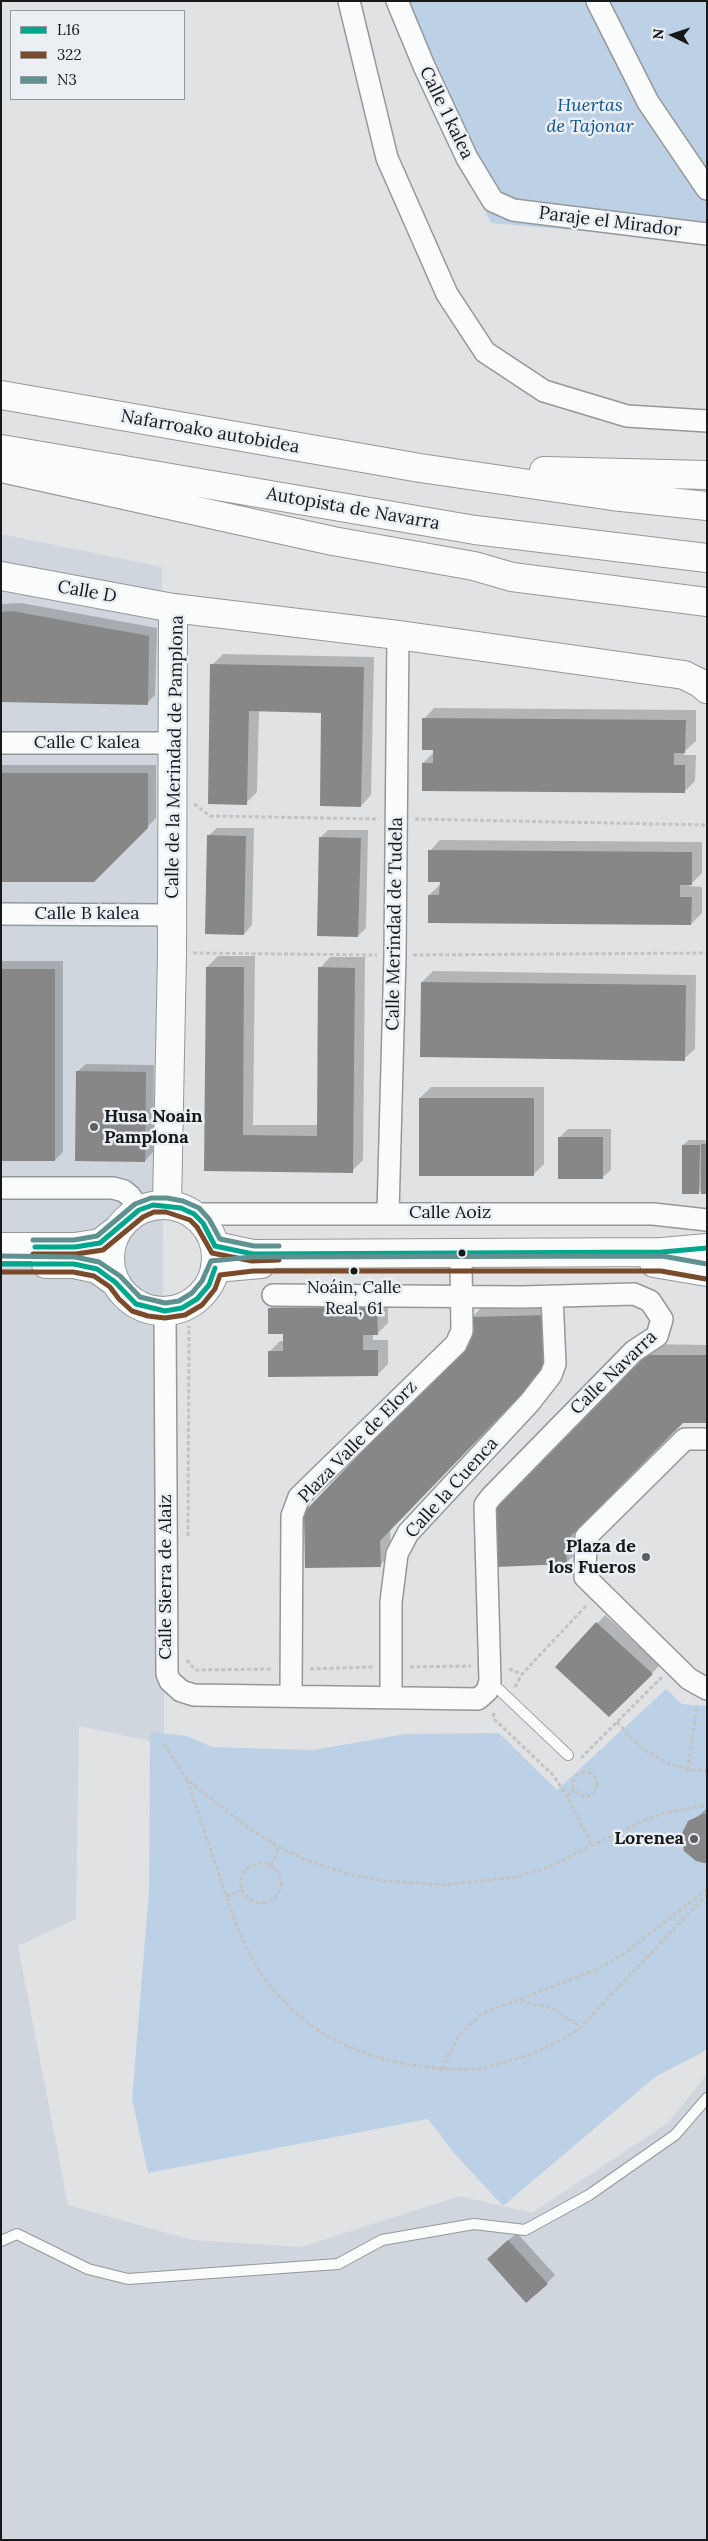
<!DOCTYPE html>
<meta charset="utf-8">
<style>
body{margin:0}
#map{position:relative;width:708px;height:2541px;overflow:hidden;background:#e0e2e4;font-family:Lora,serif}
canvas{display:block}
.frame{position:absolute;inset:0;border:2px solid #161819;pointer-events:none}
.legend{position:absolute;left:10px;top:10px;width:175px;height:90px;box-sizing:border-box;background:#ebeff4;border:1px solid #96999c;margin:0;padding:6px 9px;list-style:none;font-size:15px;color:#161819}
.legend li{display:flex;align-items:center;gap:10px;height:25px}
.legend b{width:25px;border:1px solid #96999c}
.north{position:absolute;left:648px;top:10px;width:50px;height:50px;-webkit-text-stroke:4px #ebeff4;paint-order:stroke;rotate:274deg;font-size:14px;font-weight:700;line-height:20px;text-align:center;color:#161819}
.north::after{content:'';display:block;margin:auto;width:18px;height:22px;background:#161819;clip-path:polygon(50% 0,100% 100%,50% 72%,0 100%)}
</style>
<div id="map">
<canvas width="708" height="2541"></canvas>
<div class="frame"></div>
<ul class="legend">
<li><b style="height:6px;background:#01a78d"></b>L16</li>
<li><b style="height:6px;background:#7a4b2a"></b>322</li>
<li><b style="height:6px;background:#609191"></b>N3</li>
</ul>
<div class="north">N</div>
</div>
<script>
const ctx = document.querySelector('canvas').getContext('2d');
ctx.lineJoin = 'round';
function paint(path, color) {
  ctx.fillStyle = color;
  ctx.fill(path, 'evenodd');
}
function poly(rows) {
  const path = new Path2D();
  for (const r of rows) {
    if (r.length === 3) {
      path.moveTo(r[0] + r[2], r[1]);
      path.arc(r[0], r[1], r[2], 0, 2 * Math.PI);
      continue;
    }
    path.moveTo(r[0], r[1]);
    for (let i = 2; i < r.length; i += 2) path.lineTo(r[i], r[i + 1]);
  }
  return path;
}
function trace(path, color, width, dash) {
  ctx.strokeStyle = color;
  ctx.lineWidth = width;
  ctx.lineCap = dash ? 'butt' : 'round';
  ctx.setLineDash(dash || []);
  ctx.stroke(path);
}
function write(font, color, halo, rows, align = 'center') {
  ctx.font = font + ' Lora,serif';
  ctx.lineWidth = 5;
  ctx.setLineDash([]);
  ctx.textBaseline = 'middle';
  ctx.strokeStyle = halo;
  ctx.fillStyle = color;
  for (const [text, x, y, turn = 0] of rows) {
    ctx.save();
    ctx.translate(x, y);
    ctx.rotate((+turn || 0) * Math.PI / 180);
    ctx.textAlign = isNaN(turn) ? turn : align;
    if (halo) ctx.strokeText(text, 0, 0);
    ctx.fillText(text, 0, 0);
    ctx.restore();
  }
}
const built = poly([
 [1,534,162,567,164,1744,79,1726,76,1919,18,1946,68,2205,192,2240,301,2247,460,2196,532,2213,668,2123,707,2074,707,2540,1,2540]
]);
const green = poly([
 [390,1,707,1,707,242,491,223,414,68],
 [666,1689,682,1704,707,1706,707,2047,703,2052,655,2077,503,2206,454,2153,428,2119,148,2173,132,2099,149,1891,150,1732,187,1736,212,1747,313,1750,405,1734,499,1733,557,1790]
]);
const shadow = poly([
 [21,603,157,628,155,695,147,703,1,701,1,604],
 [223,654,374,657,371,795,361,806,323,712,259,710,257,792,246,803,212,665],
 [434,708,696,710,696,741,684,752,684,755,696,755,695,781,684,792,423,763,434,752,424,719],
 [1,765,156,765,156,818,94,881,1,881],
 [217,828,254,828,252,925,244,934,208,836],
 [328,830,368,830,366,928,358,936,320,838],
 [440,840,702,842,702,873,689,886,702,887,702,913,691,924,429,895,441,884,430,851],
 [218,956,255,956,253,1125,318,1125,320,968,330,957,365,957,363,1160,352,1171,205,1170,207,967],
 [1,961,63,961,63,1152,55,1160,1,1160],
 [433,971,696,975,695,1049,684,1059,422,982],
 [86,1064,154,1065,153,1152,145,1161,77,1072],
 [431,1087,544,1087,544,1164,533,1175,420,1098],
 [568,1129,611,1129,611,1170,602,1178,560,1137],
 [689,1140,705,1140,707,1142,707,1193,702,1189,699,1193,683,1145],
 [388,1297,388,1323,377,1334,373,1334,373,1340,388,1340,388,1364,377,1375,269,1352,280,1341,284,1341,284,1332,269,1309,280,1298],
 [557,1305,390,1529,391,1555,380,1565,306,1567,472,1340,471,1318,482,1307],
 [652,1344,707,1345,707,1422,683,1421,577,1528,578,1552,567,1562,497,1565],
 [605,1615,660,1665,609,1716,557,1667],
 [707,1808,707,1861,685,1828],
 [517,2233,555,2275,547,2283,497,2250]
]);
const building = poly([
 [12,611,149,636,148,705,1,702,1,612],
 [210,664,364,667,361,807,320,806,321,713,249,711,247,805,208,804],
 [422,718,686,720,685,753,674,753,674,765,685,765,685,793,422,791,422,763,433,763,433,750,422,750],
 [1,773,148,773,148,828,94,882,1,882],
 [207,835,246,836,244,935,205,934],
 [319,837,361,838,358,937,317,936],
 [428,850,692,852,692,885,680,885,680,897,692,897,691,925,428,923,428,895,439,895,440,882,428,882],
 [206,967,244,967,243,1135,317,1136,318,967,355,968,353,1173,204,1171],
 [1,969,55,969,55,1161,1,1161],
 [421,982,686,985,685,1061,420,1057],
 [76,1071,146,1072,145,1162,75,1161],
 [419,1098,534,1098,534,1176,419,1176],
 [558,1137,603,1137,603,1179,558,1179],
 [701,1144,707,1144,707,1194,701,1194],
 [682,1145,700,1145,699,1194,682,1194],
 [377,1307,378,1335,363,1335,363,1350,378,1350,378,1376,268,1377,268,1351,283,1351,283,1334,268,1334,268,1308],
 [547,1315,548,1367,380,1541,381,1567,305,1568,304,1512,470,1340,470,1317],
 [640,1355,707,1355,707,1423,683,1423,566,1541,567,1564,496,1567,493,1504],
 [596,1622,653,1674,609,1717,555,1667],
 [703,1814,707,1814,707,1863,704,1863,696,1861,684,1851,681,1835,688,1821],
 [508,2240,548,2284,526,2303,487,2259]
]);
const path = poly([
 [194,804,210,816,379,819],
 [415,819,707,825],
 [193,953,377,955],
 [413,955,707,953],
 [188,1536,189,1326],
 [187,1660,195,1670,273,1669],
 [410,1667,471,1666],
 [310,1669,373,1667],
 [509,1669,522,1674],
 [515,1687,522,1674,586,1606],
 [494,1713,493,1718,553,1775,567,1796,592,1846],
 [617,1722,641,1748,665,1762,688,1770,707,1771],
 [164,1744,187,1780,250,1829,281,1848,314,1863,349,1874,384,1881,444,1885,516,1877,546,1868,642,1821,665,1813,707,1805],
 [581,1758,662,1677],
 [688,1770,697,1706],
 [585,1784,12],
 [187,1780,236,1924,247,1950,261,1974,279,1996,299,2016,322,2033,346,2046,373,2056,400,2063,442,2069,479,2069,530,2055,558,2042,581,2027,707,1894],
 [567,1796,574,1789],
 [261,1883,20],
 [271,1865,279,1847],
 [226,1896,243,1890],
 [521,2001,552,2008,581,2027],
 [442,2069,459,2035,481,2014,593,1971,624,1954,707,1889]
]);
const lane = poly([
 [490,1681,568,1755],
 [1,2241,17,2234,88,2269,128,2279,338,2264,382,2240,474,2224,525,2230,589,2195,675,2135,707,2098]
]);
const street = poly([
 [349,1,387,158,447,294,485,352,544,391,627,416,707,421],
 [397,1,424,66,467,158,493,201,513,210,707,234],
 [597,1,648,102,707,189],
 [1,743,172,743],
 [1,914,172,915],
 [1,1188,113,1188,124,1191,130,1196,139,1210],
 [388,1213,395,955,398,635],
 [194,1214,653,1214,707,1220],
 [165,1311,167,1674,170,1681,181,1691,194,1695,478,1699,487,1691,490,1681,485,1505,491,1497,634,1351,657,1336,662,1319,650,1301,634,1294,522,1297,273,1295],
 [707,1439,685,1439,586,1537,585,1577,689,1679,707,1689],
 [291,1695,292,1516,299,1497,456,1344,462,1331,461,1264],
 [391,1697,391,1602,397,1554,408,1533,530,1402,551,1375,555,1364,552,1296]
]);
const secondary = poly([
 [1,576,173,608,398,635,684,675,700,683,707,689],
 [167,1205,172,953,173,608],
 [215,1246,253,1254,662,1252,707,1248],
 [654,1263,707,1272],
 [215,1268,261,1264]
]);
const highway = poly([
 [1,395,420,468,612,496,707,506],
 [1,449,475,530,707,558],
 [1,468,333,541,474,566,512,577,707,602],
 [544,471,707,475],
 [163,1258,53],
 [1,1247,75,1247,100,1243,117,1230],
 [46,1264,74,1264,97,1269,115,1282]
]);
const bus1 = poly([
 [215,1246,253,1254,662,1252,707,1248],
 [35,1247,75,1247,100,1243,139,1210,153,1205,181,1208,194,1214,203,1223,215,1246],
 [1,1264,74,1264,97,1269,115,1282,136,1304,165,1311,182,1308,197,1299,209,1285,215,1268]
]);
const bus2 = poly([
 [33,1254,76,1254,103,1250,143,1217,154,1212,166,1212,190,1220,197,1227,212,1253,252,1261,279,1260],
 [1,1272,73,1272,94,1276,110,1287,119,1299,132,1311,148,1316,165,1318,185,1315,202,1305,215,1289,220,1275,253,1271,661,1271,706,1279]
]);
const bus3 = poly([
 [33,1240,74,1240,97,1236,135,1204,151,1198,167,1198,183,1201,199,1208,209,1219,220,1239,254,1246,279,1246],
 [1,1256,75,1257,99,1262,120,1276,140,1297,165,1303,179,1301,192,1293,202,1281,211,1261,252,1257,662,1256,707,1264]
]);
const markers = [
 [94,1127,5,"#5d5f60"],
 [462,1253,4.5,"#161819"],
 [354,1271,4.5,"#161819"],
 [646,1557,5,"#5d5f60"],
 [694,1839,5,"#5d5f60"]
];
const busNames = [
 ["Noáin, Calle",354,1288],
 ["Real, 61",354,1309]
];
const parkNames = [
 ["Huertas",590,106],
 ["de Tajonar",590,127]
];
const streetNames = [
 ["Calle 1 kalea",446,113,64],
 ["Paraje el Mirador",610,222,7],
 ["Nafarroako autobidea",210,432,10],
 ["Autopista de Navarra",353,509,10],
 ["Calle D",87,592,10],
 ["Calle C kalea",87,743],
 ["Calle de la Merindad de Pamplona",175,757,-89],
 ["Calle B kalea",87,914],
 ["Calle Merindad de Tudela",395,924,-89],
 ["Calle Aoiz",450,1213],
 ["Calle Navarra",614,1373,-44],
 ["Plaza Valle de Elorz",358,1442,-46],
 ["Calle la Cuenca",452,1488,-48],
 ["Calle Sierra de Alaiz",166,1577,-90]
];
const poiNames = [
 ["Husa Noain",104,1117,"left"],
 ["Pamplona",104,1138,"left"],
 ["Plaza de",636,1547],
 ["los Fueros",636,1568],
 ["Lorenea",684,1839]
];
paint(built, '#d0d6dd');
paint(green, '#bdd1e6');
paint(shadow, '#0003');
paint(building, '#878787');
trace(lane, '#959799', 12);
trace(street, '#959799', 24);
trace(secondary, '#959799', 30);
trace(highway, '#959799', 30);
trace(path, '#c3c3c3', 3, [4, 2.5]);
trace(lane, '#fafbfb', 10);
trace(street, '#fafbfb', 21);
trace(secondary, '#fafbfb', 28);
trace(highway, '#fafbfb', 28);
trace(bus1, '#01a78d', 5);
trace(bus2, '#7a4b2a', 5);
trace(bus3, '#609191', 5);
for (const [x, y, r, color] of markers) {
  const dot = new Path2D();
  dot.arc(x, y, r, 0, 2 * Math.PI);
  ctx.fillStyle = color;
  ctx.fill(dot);
  trace(dot, '#ebeff4', 2);
}
write('17px', '#161819', '#ebeff4', busNames);
write('italic 18px', '#0c548e', '#ebeff4', parkNames);
write('18px', '#161819', '#ebeff4', streetNames);
write('bold 18px', '#161819', '#ebeff4', poiNames, 'right');
</script>
